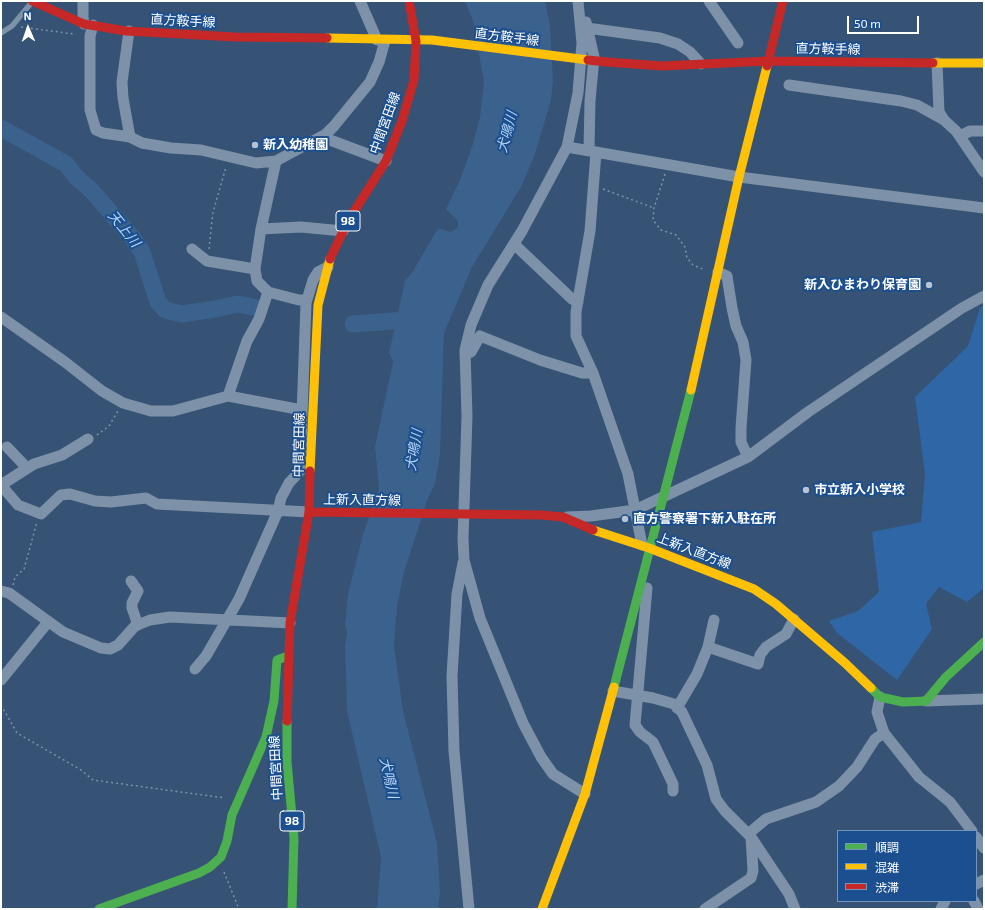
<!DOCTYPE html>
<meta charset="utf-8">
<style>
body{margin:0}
#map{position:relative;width:985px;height:910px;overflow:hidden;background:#365274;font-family:"Exo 2","Noto Sans JP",sans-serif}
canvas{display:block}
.frame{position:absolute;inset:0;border:2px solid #fff;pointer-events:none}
.legend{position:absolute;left:837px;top:830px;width:140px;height:72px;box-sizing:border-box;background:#1b4f8f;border:1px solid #7695bc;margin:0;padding:5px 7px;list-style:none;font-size:12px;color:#fff}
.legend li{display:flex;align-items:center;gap:8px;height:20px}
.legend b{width:20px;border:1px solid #7695bc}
.north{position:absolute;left:8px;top:8px;width:40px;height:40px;-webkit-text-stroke:3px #1b4f8f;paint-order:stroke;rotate:358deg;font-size:11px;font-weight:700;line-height:16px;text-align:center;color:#fff}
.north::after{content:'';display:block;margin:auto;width:14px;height:18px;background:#fff;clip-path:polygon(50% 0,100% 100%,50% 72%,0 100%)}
.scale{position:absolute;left:847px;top:16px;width:72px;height:18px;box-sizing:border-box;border:2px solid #fff;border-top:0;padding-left:5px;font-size:12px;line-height:14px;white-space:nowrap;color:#fff;-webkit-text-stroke:3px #1b4f8f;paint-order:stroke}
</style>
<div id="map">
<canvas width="985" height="910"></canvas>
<div class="frame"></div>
<ul class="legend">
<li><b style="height:5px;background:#4caf50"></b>順調</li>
<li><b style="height:5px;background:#ffc107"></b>混雑</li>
<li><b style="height:5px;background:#c62828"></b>渋滞</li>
</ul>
<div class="north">N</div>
<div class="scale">50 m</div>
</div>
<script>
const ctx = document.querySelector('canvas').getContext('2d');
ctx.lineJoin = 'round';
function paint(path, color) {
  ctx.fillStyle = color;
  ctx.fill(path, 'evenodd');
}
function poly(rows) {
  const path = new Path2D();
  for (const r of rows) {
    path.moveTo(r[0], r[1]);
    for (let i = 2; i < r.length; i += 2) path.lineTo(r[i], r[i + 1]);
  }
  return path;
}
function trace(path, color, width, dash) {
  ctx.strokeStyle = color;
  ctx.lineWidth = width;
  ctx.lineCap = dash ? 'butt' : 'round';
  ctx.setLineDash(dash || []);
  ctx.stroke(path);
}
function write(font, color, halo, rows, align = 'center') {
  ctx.font = font + ' "Exo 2","Noto Sans JP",sans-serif';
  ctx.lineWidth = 4;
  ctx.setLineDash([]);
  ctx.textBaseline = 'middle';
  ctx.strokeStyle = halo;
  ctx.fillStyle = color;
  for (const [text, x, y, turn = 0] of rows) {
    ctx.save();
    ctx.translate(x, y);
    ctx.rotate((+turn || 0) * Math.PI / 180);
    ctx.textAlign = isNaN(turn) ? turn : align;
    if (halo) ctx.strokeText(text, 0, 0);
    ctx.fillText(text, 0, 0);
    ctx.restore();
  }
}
const green = poly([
 [984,305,984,588,967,602,939,587,926,604,932,629,897,680,837,633,829,621,858,611,879,592,872,532,921,522,925,474,915,397,968,346,980,308]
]);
const water = poly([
 [465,1,545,1,550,26,553,81,551,100,534,157,521,187,472,267,444,333,440,454,435,484,428,498,404,572,397,606,394,646,403,711,437,843,440,892,438,909,377,909,381,857,347,711,345,645,347,633,345,625,348,594,363,534,379,489,375,446,393,362,389,353,405,281,413,271,438,228,451,232,458,227,458,221,446,209,460,180,472,147,480,117,484,82,473,21]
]);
const river = poly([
 [1,128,66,164,76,177,91,190,132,237,142,252,158,302,165,310,182,314,215,309,238,304,257,308],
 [353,324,420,319]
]);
const path = poly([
 [21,27,74,34],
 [665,174,654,208,653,220,661,230,676,235,685,247,687,258,693,265,705,270],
 [603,189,654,208],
 [209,249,213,212,226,167],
 [97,435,109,426,118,411],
 [13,585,15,577,24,569,37,522],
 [1,705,17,733,81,770,93,780,225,798],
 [224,872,239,909]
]);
const lane = poly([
 [1,33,12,26,32,2]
]);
const street = poly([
 [83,1,83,17,84,24],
 [360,1,377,40],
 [578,1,582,43,578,93,567,147,522,231,488,285,471,325,465,350,467,416,463,539,464,560,480,618,523,723,541,757,553,774,585,794],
 [709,1,738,43],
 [586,22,594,57,590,101,589,150],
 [93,25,90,36,90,110,96,130,103,133,130,137,142,143,171,148,201,150,256,163,276,161,261,229,255,269,257,281,268,292,259,319,247,341,228,396],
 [587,28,660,38,678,44,690,52,701,64],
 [129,31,122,82,123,98,130,137],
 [937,63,939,112,944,120,956,131,984,172],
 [789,85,901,101,917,105,944,120],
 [960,136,970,131,984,131],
 [322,137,386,161],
 [567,147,739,177,984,208],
 [596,152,590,231,576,312,576,336,593,373,628,474,642,545],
 [276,161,326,134,334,126,370,82,379,62,385,41],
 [261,229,301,227,343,231],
 [514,244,572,299,578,302],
 [192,249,207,261,255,269],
 [718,272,727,276,732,308,736,326,743,342,746,360,741,428,741,442,748,457],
 [268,292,299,300,306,300],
 [1,317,65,362,102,391,123,403,151,411,173,411,228,396,302,410],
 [465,354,471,352,480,336,540,360,582,373,593,373],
 [7,447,27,468],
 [1,485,18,505,41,514,61,495,70,494,95,501,111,502,146,498,157,504,309,512],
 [1,485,34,464,62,455,88,439],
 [567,517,591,516,635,510,748,457,808,412,962,308,984,296],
 [463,563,457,594,452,676,454,751,469,909],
 [131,581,138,591,132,603,132,608,138,625],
 [647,588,635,725,640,732,653,742,673,784,673,791],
 [1,591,9,593,63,632,101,648,110,649,118,645,135,626,150,620,170,617,290,623],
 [708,647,714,620],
 [195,669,206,656,239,599,278,511,281,498,289,483,300,471,306,303,313,280,318,272,328,267],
 [1,680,48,622],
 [613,691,653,698,674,704,682,712,707,765,716,799,725,811,751,837,789,894,795,909],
 [880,697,877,712,884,733,919,777,950,802,972,831],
 [926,701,984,699],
 [677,708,697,674,708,647,758,664,760,655,766,647,786,634,794,619],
 [748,834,766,819,816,802,839,786,857,767,875,739,884,733],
 [976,837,984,848],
 [976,884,984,880],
 [974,901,978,909],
 [705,909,751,878,753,871,751,837],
 [941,909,945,901]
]);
const fast = poly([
 [614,687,691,390],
 [871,688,880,697,903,702,926,701,946,677,984,642],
 [287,721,287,762,294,838,292,909],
 [99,909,199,873,210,867,221,857,227,841,232,815,266,737,274,701,277,660,288,656]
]);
const slow = poly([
 [327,38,432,40,588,60],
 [933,63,984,63],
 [691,390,739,177,767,66],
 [310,471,318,305,330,259],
 [593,530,649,548,754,589,776,604,845,663,871,688],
 [542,909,585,794,614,687]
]);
const jam = poly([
 [32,1,84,24,126,31,235,37,327,38],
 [607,62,662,66,768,61,933,63],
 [767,66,783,1],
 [330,259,348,221,386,161,402,121,414,80,416,41,409,1],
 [309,512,541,515,563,517,593,530],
 [287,721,290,623,309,512,310,471]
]);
const jamBridge = poly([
 [588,60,607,62]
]);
const markers = [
 [255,145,4,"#b9c2ce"],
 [929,285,4,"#b9c2ce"],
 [806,490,4,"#b9c2ce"],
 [625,519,4,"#b9c2ce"]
];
const shields = [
 [348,221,24],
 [292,821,24]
];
const shieldNames = [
 ["98",348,221],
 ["98",292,821]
];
const streetNames = [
 ["直方鞍手線",183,21,3],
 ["直方鞍手線",507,37,7],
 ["直方鞍手線",828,49,1],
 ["中間宮田線",385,123,-70],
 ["中間宮田線",299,445,-89],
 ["上新入直方線",362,500,1],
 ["上新入直方線",694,551,21],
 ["中間宮田線",276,768,-93]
];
const poiNames = [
 ["新入幼稚園",263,145],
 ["新入ひまわり保育園",921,285,"right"],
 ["市立新入小学校",814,490],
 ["直方警察署下新入駐在所",633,519]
];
const waterNames = [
 ["犬鳴川",507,132,-75],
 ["天上川",124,229,51],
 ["犬鳴川",414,450,-81],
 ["犬鳴川",389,778,77]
];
paint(green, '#2f66a5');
paint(water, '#3b618d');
trace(river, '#3b618d', 17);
trace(path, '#7d92a8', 1.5, [2, 3]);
trace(lane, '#7d92a8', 5.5);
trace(street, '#7d92a8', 11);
trace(fast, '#4caf50', 9);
trace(slow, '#ffc107', 9);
trace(jam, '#c62828', 9);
trace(jamBridge, '#c62828', 9);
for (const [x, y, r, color] of markers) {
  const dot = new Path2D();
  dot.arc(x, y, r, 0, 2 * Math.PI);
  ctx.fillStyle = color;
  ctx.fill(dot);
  trace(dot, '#1b4f8f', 1.5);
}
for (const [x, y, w] of shields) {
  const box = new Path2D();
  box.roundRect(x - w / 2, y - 10, w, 20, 3);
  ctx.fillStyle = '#1b4f8f';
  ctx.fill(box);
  trace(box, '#fff', 1);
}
write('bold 12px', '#fff', null, shieldNames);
write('13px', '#fff', '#1b4f8f', streetNames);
write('bold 13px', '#fff', '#1b4f8f', poiNames, 'left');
write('italic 14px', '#b5d3f5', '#1b4f8f', waterNames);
</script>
